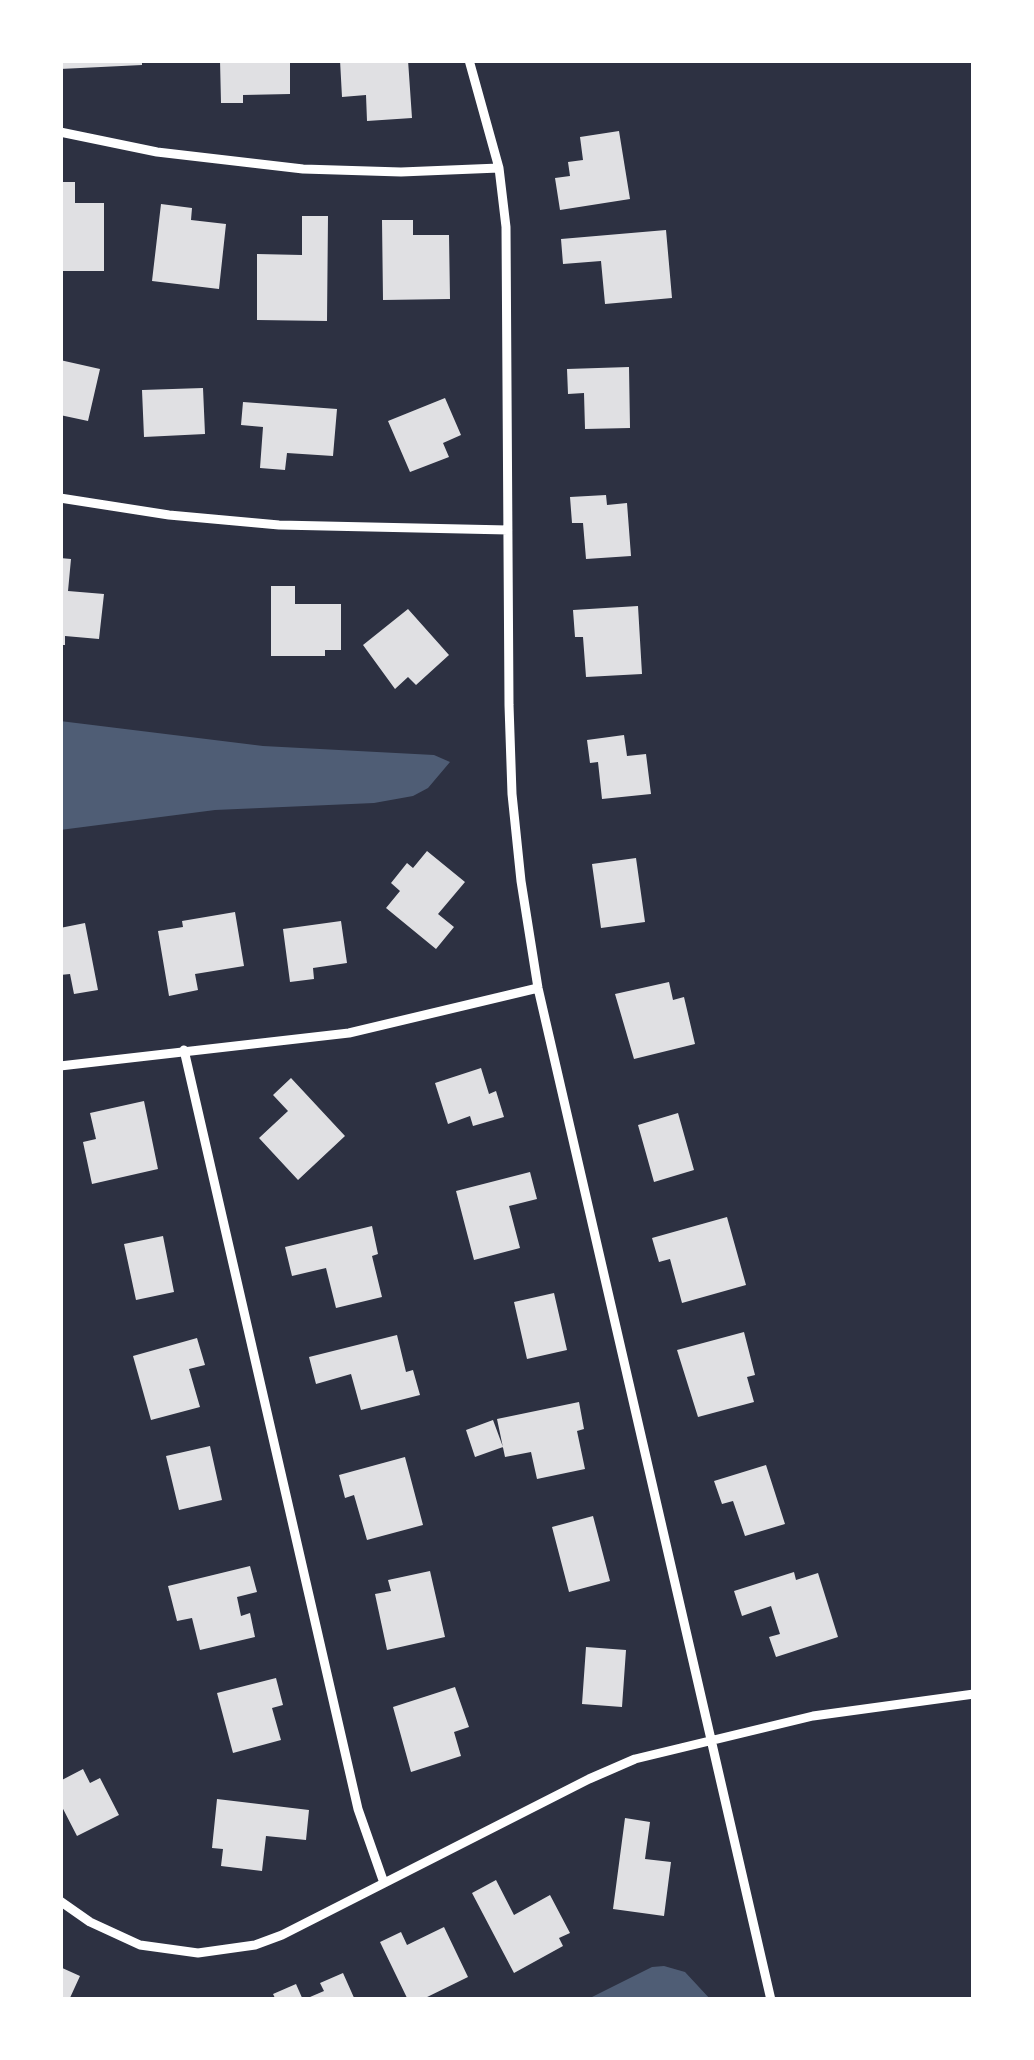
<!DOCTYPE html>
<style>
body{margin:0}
#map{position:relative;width:1034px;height:2060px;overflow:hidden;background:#2d3142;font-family:Overpass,sans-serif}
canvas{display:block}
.frame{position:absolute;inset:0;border:63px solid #fff;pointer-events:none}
</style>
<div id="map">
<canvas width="1034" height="2060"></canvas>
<div class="frame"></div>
</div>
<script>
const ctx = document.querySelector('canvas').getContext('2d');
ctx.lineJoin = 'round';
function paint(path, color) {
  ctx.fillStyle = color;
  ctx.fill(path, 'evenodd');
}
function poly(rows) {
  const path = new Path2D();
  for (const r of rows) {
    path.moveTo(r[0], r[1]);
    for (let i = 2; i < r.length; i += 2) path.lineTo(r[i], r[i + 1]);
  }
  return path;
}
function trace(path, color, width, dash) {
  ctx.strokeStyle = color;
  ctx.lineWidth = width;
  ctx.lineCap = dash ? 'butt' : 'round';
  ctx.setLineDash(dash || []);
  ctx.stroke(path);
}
const water = poly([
 [60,721,263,746,434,755,450,762,428,788,413,796,374,803,215,810,60,830],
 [664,1966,685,1972,711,2000,586,2000,652,1967]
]);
const building = poly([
 [60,60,142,60,142,65,60,69],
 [220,60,290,60,290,94,243,95,243,103,221,103],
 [340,60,408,60,412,118,367,121,366,95,342,97],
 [619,131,630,199,560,210,555,178,570,176,568,162,583,160,580,137],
 [60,182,75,182,75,203,104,203,104,271,60,271],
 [161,204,192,208,191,220,226,224,219,289,152,281],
 [302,216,328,216,327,321,257,320,257,254,302,255],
 [382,220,413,220,413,235,449,235,450,299,383,300],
 [666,230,672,298,605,304,601,261,563,264,561,239],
 [60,360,100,369,88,421,60,415],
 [629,367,630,428,585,429,584,393,568,394,567,369],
 [203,388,205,434,144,437,142,390],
 [445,398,461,435,443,443,449,457,410,472,388,421],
 [243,402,337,409,333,456,287,453,285,470,260,468,263,427,241,425],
 [606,495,607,505,627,503,631,556,586,559,583,523,572,523,570,497],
 [60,558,71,559,68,591,104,594,99,639,65,636,65,645,60,645],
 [271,586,295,586,295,604,341,604,341,650,325,650,325,656,271,656],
 [638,606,642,674,586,677,583,637,575,637,573,610],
 [408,609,449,655,416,685,408,677,395,689,363,645],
 [624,735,627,756,646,754,651,794,602,799,598,762,590,763,587,740],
 [427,851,465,882,438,914,454,927,436,949,386,908,400,891,391,883,407,863,413,868],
 [636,858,645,922,601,928,592,864],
 [235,912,244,966,195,974,198,990,169,996,158,931,183,927,182,921],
 [341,921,347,963,313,968,314,979,290,982,283,929],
 [85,923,98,990,74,994,70,974,60,975,60,928],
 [669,982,673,1000,684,997,695,1044,634,1059,615,994],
 [481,1068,489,1094,496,1091,504,1117,473,1126,470,1116,448,1124,435,1083],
 [291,1078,345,1136,298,1180,259,1138,288,1111,273,1095],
 [144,1101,158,1169,92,1184,83,1142,96,1139,90,1113],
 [678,1113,694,1170,654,1182,638,1125],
 [530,1172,537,1199,509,1206,520,1248,474,1260,456,1191],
 [727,1217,746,1285,682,1303,670,1259,659,1262,652,1238],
 [372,1226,378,1254,372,1256,382,1297,336,1308,326,1268,292,1276,285,1247],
 [163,1236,174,1292,136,1300,124,1244],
 [554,1293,567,1350,527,1359,514,1302],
 [744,1332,755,1375,747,1377,754,1402,698,1417,677,1350],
 [397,1335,406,1372,413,1370,420,1395,361,1410,351,1374,316,1384,309,1357],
 [197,1338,205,1365,189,1369,200,1407,151,1420,133,1356],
 [579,1402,584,1429,577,1431,585,1469,537,1479,531,1452,505,1457,497,1419],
 [493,1420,503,1447,475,1457,466,1430],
 [210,1446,222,1500,179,1510,166,1456],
 [405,1457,423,1525,367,1540,354,1495,345,1498,339,1475],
 [766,1465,785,1524,745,1536,733,1501,722,1504,714,1481],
 [593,1516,610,1581,569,1592,552,1527],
 [250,1566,257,1592,237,1597,241,1616,250,1613,255,1637,200,1650,192,1618,177,1621,168,1586],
 [430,1571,445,1637,387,1650,375,1594,391,1591,388,1580],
 [794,1572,796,1580,818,1573,838,1637,776,1657,769,1637,780,1634,771,1606,742,1616,734,1591],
 [586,1647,626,1650,622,1707,582,1704],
 [276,1678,283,1705,272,1708,281,1740,233,1753,217,1693],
 [455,1687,469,1727,454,1732,461,1756,411,1772,393,1707],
 [83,1769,90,1783,100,1778,119,1815,77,1836,60,1803,60,1781],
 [217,1799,309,1810,306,1840,266,1836,262,1871,221,1866,223,1849,212,1848],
 [625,1818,650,1822,645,1859,671,1862,664,1916,613,1909],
 [496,1880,514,1915,550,1895,570,1933,559,1938,563,1946,514,1973,472,1893],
 [444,1927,468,1977,421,2000,408,2000,380,1942,401,1932,407,1945],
 [60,1967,80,1976,69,2000,60,2000],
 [343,1973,355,2000,276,2000,273,1994,296,1984,303,2000,324,1991,320,1983]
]);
const minor = poly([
 [469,60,499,168,506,227,509,705,512,794,521,881,538,988,771,2000],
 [60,132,157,152,303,169,401,172,499,168],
 [60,498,169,515,279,525,508,530],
 [184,1050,358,1809,384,1883],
 [60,1066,349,1033,538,988],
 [60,1901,90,1922,140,1945,198,1953,255,1945,282,1935,589,1779,635,1759,813,1716,974,1694]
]);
paint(water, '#4f5d75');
paint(building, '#e0e0e3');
trace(minor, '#fff', 9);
</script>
